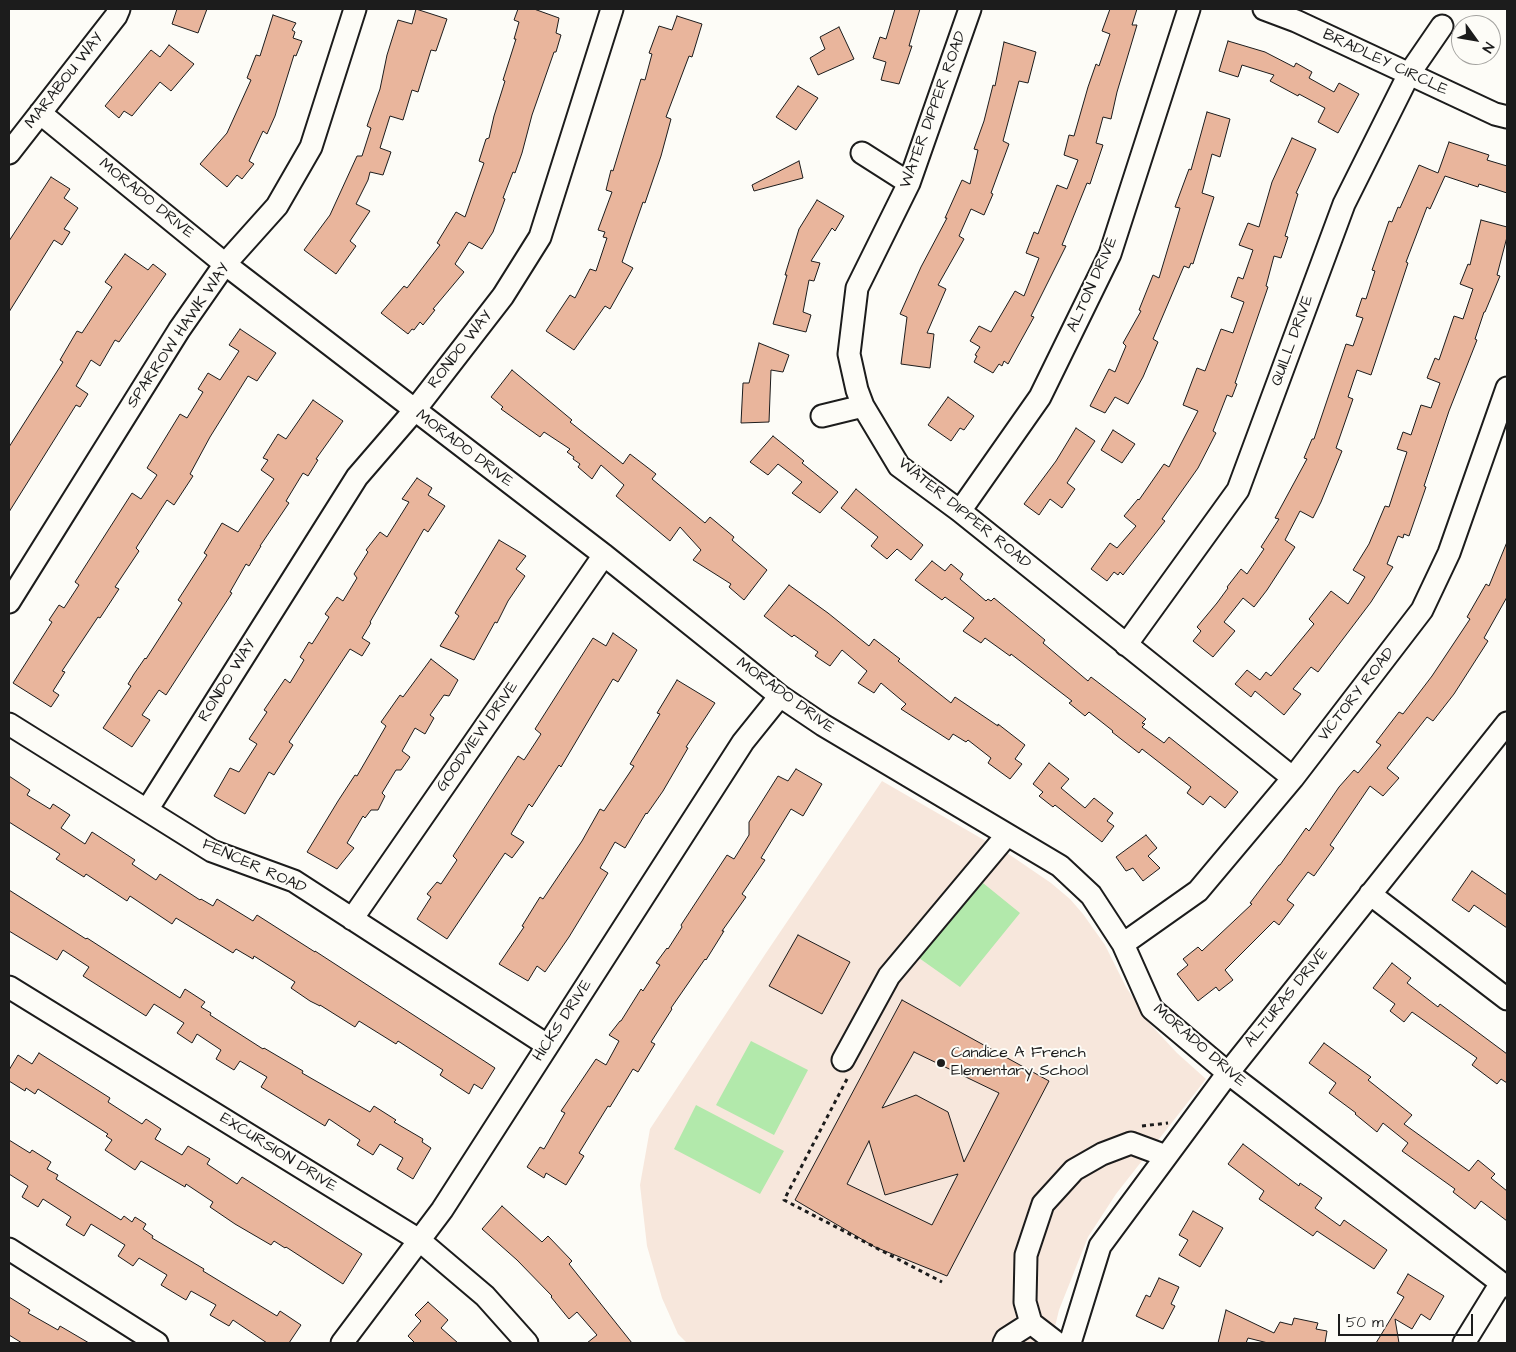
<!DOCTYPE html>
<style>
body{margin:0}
#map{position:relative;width:1516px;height:1352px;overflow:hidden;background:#fdfcf7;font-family:"Architects Daughter",sans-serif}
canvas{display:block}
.frame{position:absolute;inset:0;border:10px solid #1c1c1c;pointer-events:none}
.north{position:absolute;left:1451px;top:15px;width:50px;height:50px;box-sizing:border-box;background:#fdfcf7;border:1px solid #a3a29f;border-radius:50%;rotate:122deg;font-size:14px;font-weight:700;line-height:20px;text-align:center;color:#1c1c1c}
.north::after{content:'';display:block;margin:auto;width:18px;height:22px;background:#1c1c1c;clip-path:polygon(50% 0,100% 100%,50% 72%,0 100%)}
.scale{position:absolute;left:1338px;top:1314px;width:135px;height:22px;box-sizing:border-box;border:2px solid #1c1c1c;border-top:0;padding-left:6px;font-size:15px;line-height:18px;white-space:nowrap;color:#1c1c1c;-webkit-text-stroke:4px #fdfcf7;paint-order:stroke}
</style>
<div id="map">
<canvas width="1516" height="1352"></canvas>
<div class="frame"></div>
<div class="north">N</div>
<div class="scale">50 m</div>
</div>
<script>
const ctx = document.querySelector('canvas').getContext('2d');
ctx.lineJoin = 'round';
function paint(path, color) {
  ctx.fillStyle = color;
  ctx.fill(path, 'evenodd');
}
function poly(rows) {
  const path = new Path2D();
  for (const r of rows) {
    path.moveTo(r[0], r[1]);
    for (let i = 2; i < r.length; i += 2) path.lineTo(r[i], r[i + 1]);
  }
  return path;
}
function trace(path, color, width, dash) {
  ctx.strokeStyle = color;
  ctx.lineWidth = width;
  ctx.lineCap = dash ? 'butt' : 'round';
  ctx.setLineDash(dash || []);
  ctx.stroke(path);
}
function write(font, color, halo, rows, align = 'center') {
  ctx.font = font + ' "Architects Daughter",sans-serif';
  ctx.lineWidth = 4;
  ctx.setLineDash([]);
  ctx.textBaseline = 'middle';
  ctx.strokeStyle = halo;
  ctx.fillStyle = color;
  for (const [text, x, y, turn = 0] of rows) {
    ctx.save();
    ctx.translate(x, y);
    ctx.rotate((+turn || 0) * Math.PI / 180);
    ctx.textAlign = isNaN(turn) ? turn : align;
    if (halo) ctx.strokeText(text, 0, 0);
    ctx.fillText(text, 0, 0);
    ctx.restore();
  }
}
const built = poly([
 [882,781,1010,855,1051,883,1070,899,1083,914,1105,945,1126,987,1151,1025,1177,1053,1206,1079,1116,1194,1088,1237,1059,1310,1051,1343,687,1343,678,1334,662,1298,647,1246,640,1185,650,1129,766,953]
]);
const green = poly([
 [983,883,1020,913,960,987,919,958],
 [751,1041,808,1070,774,1135,716,1105],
 [696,1105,784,1151,760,1194,674,1149]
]);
const building = poly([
 [177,9,207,9,198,33,172,24,177,9],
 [416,9,447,19,436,51,431,50,418,92,412,90,403,120,390,116,380,148,391,152,383,175,370,172,368,180,356,204,370,211,350,241,356,246,336,274,304,250,330,215,357,156,362,156,371,128,367,126,380,89,387,55,398,20,412,24,416,9],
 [518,9,534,9,559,18,556,33,561,35,556,52,554,52,532,115,522,153,515,173,513,172,503,198,505,199,493,232,482,249,469,242,455,264,464,272,433,309,435,310,423,325,420,322,414,330,412,329,408,334,381,313,404,286,407,288,440,245,437,243,456,212,465,217,484,163,479,161,486,139,489,138,494,116,505,81,503,80,516,39,514,39,519,22,514,20,518,9],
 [895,9,920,9,909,46,912,46,899,84,881,80,886,62,873,58,880,37,886,39,895,9],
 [1110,9,1137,9,1132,25,1137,25,1117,92,1111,119,1103,117,1096,143,1103,145,1090,184,1087,183,1062,245,1066,246,1031,316,1034,317,1008,364,1004,361,1002,366,999,364,993,373,974,362,977,356,975,355,980,347,970,341,979,326,991,332,1015,291,1024,296,1039,258,1026,253,1034,232,1038,234,1057,185,1067,189,1078,160,1064,155,1069,135,1074,136,1088,87,1096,64,1099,66,1110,34,1102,31,1110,9],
 [273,15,296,23,292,30,295,32,293,38,302,41,296,56,294,55,275,116,267,134,263,131,249,161,254,164,242,179,237,175,227,187,200,164,227,133,251,80,247,78,256,55,260,56,273,15],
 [677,16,702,24,692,57,689,56,666,117,671,119,661,156,645,203,643,202,622,262,633,268,610,309,605,306,574,350,546,331,570,295,575,298,590,269,596,271,607,238,603,237,605,232,598,230,612,192,606,190,611,170,613,171,641,79,645,80,652,54,649,53,659,26,672,30,677,16],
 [839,27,854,59,818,75,810,58,825,49,820,37,839,27],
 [1228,41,1265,52,1294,67,1296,63,1312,72,1309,78,1334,92,1339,83,1359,94,1338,133,1318,122,1325,108,1299,94,1298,96,1270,81,1274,75,1242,65,1238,77,1219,71,1228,41],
 [1004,42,1036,52,1028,83,1019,81,1003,141,1009,144,991,193,993,194,984,215,971,209,959,236,964,239,938,285,946,289,927,333,934,334,930,368,901,364,907,317,900,314,921,267,947,218,945,218,962,180,970,184,978,150,974,149,984,121,993,85,995,86,1004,42],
 [169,45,194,64,171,91,160,82,132,116,124,111,119,118,105,106,151,50,160,57,169,45],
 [798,86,818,98,796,130,776,117,798,86],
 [1207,112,1230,119,1220,157,1212,154,1202,193,1214,197,1193,264,1191,263,1189,268,1184,266,1153,339,1158,342,1143,377,1128,404,1115,397,1105,413,1090,406,1109,369,1115,372,1126,346,1123,343,1141,311,1139,310,1153,275,1159,278,1180,208,1175,207,1189,169,1191,170,1207,112],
 [1292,138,1316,149,1296,193,1298,194,1285,236,1288,237,1281,258,1274,256,1266,286,1268,287,1235,383,1237,384,1232,397,1227,395,1213,431,1216,433,1198,468,1162,519,1165,521,1123,575,1120,572,1118,575,1114,572,1107,581,1091,569,1110,543,1117,548,1136,526,1124,516,1138,499,1139,500,1164,464,1169,467,1198,411,1183,405,1197,368,1205,371,1221,329,1233,333,1244,302,1231,297,1238,277,1243,279,1253,250,1239,245,1248,223,1259,227,1272,182,1292,138],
 [1449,142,1489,155,1487,160,1507,166,1507,193,1479,184,1478,187,1445,176,1430,209,1427,207,1406,262,1408,263,1371,375,1357,370,1348,397,1353,399,1336,448,1342,451,1321,502,1313,518,1300,511,1285,540,1295,547,1267,590,1254,607,1243,598,1224,622,1235,631,1213,657,1193,641,1201,631,1197,627,1217,603,1228,588,1227,587,1241,569,1247,574,1264,549,1261,547,1279,519,1275,518,1307,459,1304,458,1312,439,1314,439,1346,344,1353,346,1363,318,1356,316,1362,298,1366,299,1375,271,1372,270,1389,221,1392,222,1398,207,1400,208,1419,165,1438,173,1449,142],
 [799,161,803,178,754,191,752,185,799,161],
 [51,177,70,189,64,198,78,208,64,229,70,232,62,245,54,240,9,312,9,241,51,177],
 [817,200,844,216,835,231,832,228,811,261,820,263,814,281,809,280,803,312,811,315,806,332,773,324,787,275,785,275,799,229,817,200],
 [1481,220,1507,227,1507,237,1497,275,1500,276,1485,312,1484,312,1475,339,1477,340,1449,411,1424,486,1426,487,1409,536,1404,534,1403,538,1398,536,1387,564,1393,567,1371,602,1318,672,1311,667,1293,689,1301,694,1284,715,1255,691,1251,697,1235,684,1247,670,1260,680,1266,672,1271,676,1314,624,1309,619,1331,591,1348,604,1365,577,1353,570,1369,544,1385,506,1389,507,1407,452,1397,449,1403,432,1411,435,1421,405,1431,408,1440,383,1427,378,1435,358,1439,360,1454,316,1463,319,1473,289,1460,284,1468,264,1470,265,1481,220],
 [125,254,148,270,153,264,166,274,119,342,115,340,100,366,91,360,76,386,88,394,80,407,76,405,9,512,9,447,63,362,60,360,77,331,82,333,112,287,105,282,125,254],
 [240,329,276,353,257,381,248,376,210,437,190,474,193,476,174,505,167,500,136,548,139,551,115,587,119,589,100,618,98,617,62,671,65,672,53,691,59,695,51,707,13,683,52,622,49,620,59,605,64,608,79,585,75,582,132,493,141,499,157,475,147,468,180,414,187,418,203,392,198,389,208,373,220,380,239,351,229,345,240,329],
 [759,343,789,355,783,372,771,370,769,422,741,423,743,383,749,383,759,343],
 [512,370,572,420,570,422,623,464,630,454,656,474,652,479,705,523,710,517,734,537,732,540,767,570,744,600,729,587,731,584,693,560,701,550,680,527,670,541,616,496,624,485,601,465,592,479,578,467,580,464,573,459,574,457,567,452,570,449,544,432,540,437,501,409,503,407,491,397,512,370],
 [948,397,974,416,964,430,960,428,951,441,928,425,948,397],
 [313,400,343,421,316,459,318,460,308,476,303,473,286,501,289,503,260,546,261,546,249,566,246,564,230,592,232,593,166,695,159,690,142,715,150,720,132,747,103,728,131,686,128,684,134,674,145,658,146,659,182,603,178,600,207,555,204,553,222,523,238,532,274,479,261,470,268,460,263,458,278,434,286,439,313,400],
 [1076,428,1095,441,1067,483,1075,489,1062,508,1050,499,1039,515,1024,504,1056,461,1076,428],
 [1113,430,1135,444,1122,463,1101,450,1113,430],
 [773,436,804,461,802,463,838,492,820,513,792,493,802,482,778,464,768,475,750,462,773,436],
 [417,478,432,488,428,495,445,506,428,532,424,529,370,622,371,623,362,638,370,643,362,656,350,649,289,742,293,745,274,775,269,772,245,814,214,796,230,768,239,772,257,744,249,739,267,712,264,710,285,679,290,683,304,660,300,657,309,642,312,644,329,617,325,614,337,597,343,601,357,578,354,574,368,552,366,550,380,532,387,537,409,502,402,499,417,478],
 [856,489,923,545,911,560,897,549,887,559,871,546,878,537,841,508,856,489],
 [499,540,526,556,516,569,525,576,508,601,497,623,495,622,474,660,440,646,459,616,455,613,499,540],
 [1507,542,1507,597,1484,638,1488,641,1454,694,1433,721,1427,717,1387,768,1399,778,1383,796,1370,786,1330,845,1334,848,1314,876,1308,872,1287,900,1294,905,1279,925,1274,921,1225,970,1233,980,1219,991,1216,987,1198,1001,1177,974,1188,965,1183,959,1198,947,1202,951,1252,904,1250,903,1279,865,1280,865,1306,828,1309,831,1339,787,1354,770,1358,773,1381,745,1376,742,1399,712,1403,714,1432,676,1470,619,1467,617,1486,584,1489,586,1507,542],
 [932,561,945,571,951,564,963,574,960,579,986,601,988,599,991,601,994,598,1045,640,1043,643,1088,681,1091,677,1146,719,1142,723,1145,724,1142,727,1164,743,1169,737,1238,792,1225,808,1210,796,1203,805,1187,793,1191,787,1142,749,1139,753,1112,732,1113,731,1089,712,1085,716,1069,703,1072,701,1011,654,1010,656,985,638,981,643,963,631,974,618,945,597,942,600,915,580,932,561],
 [789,585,828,613,869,646,874,639,900,659,898,661,951,703,955,697,998,726,998,724,1025,745,1015,759,1022,764,1010,779,988,763,991,758,968,740,966,742,953,734,949,740,901,709,906,704,881,683,874,693,858,683,867,671,842,650,830,666,815,656,818,652,794,635,792,637,764,616,789,585],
 [613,633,637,650,618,682,613,679,561,767,559,765,532,807,529,804,511,834,524,842,512,858,505,853,447,939,417,919,431,897,427,894,437,882,441,884,457,860,453,856,518,756,524,760,541,734,535,729,593,638,606,646,613,633],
 [431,659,458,680,449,696,444,695,430,715,434,718,425,734,415,728,402,751,410,757,401,770,396,770,382,793,385,796,378,810,371,810,365,818,363,816,347,843,354,848,337,869,307,852,338,801,355,775,357,776,386,726,381,722,400,695,403,697,431,659],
 [677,680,715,703,686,747,688,748,663,791,647,814,646,813,625,848,615,842,600,868,608,873,569,937,545,972,537,966,528,981,499,964,524,927,522,926,540,897,543,899,582,841,600,809,604,811,634,766,630,764,660,714,657,713,677,680],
 [1049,763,1069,779,1061,788,1085,808,1094,798,1113,813,1107,821,1114,826,1102,842,1055,805,1053,807,1039,796,1043,792,1033,784,1049,763],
 [796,769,822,784,803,816,791,809,761,858,765,860,742,894,746,897,722,931,724,931,706,960,705,959,671,1008,672,1009,651,1042,655,1044,638,1072,633,1069,610,1107,608,1106,579,1153,584,1156,566,1185,546,1173,544,1178,527,1167,540,1147,544,1149,565,1113,561,1111,596,1059,606,1065,619,1041,609,1035,620,1021,621,1021,641,989,643,991,660,965,656,963,667,948,668,949,682,927,681,925,727,855,734,859,749,835,749,822,778,776,788,781,796,769],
 [9,776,30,790,27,795,50,809,53,804,70,815,61,828,85,844,92,832,135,860,132,864,156,880,160,874,200,900,201,899,213,906,217,899,253,921,257,915,315,952,315,951,495,1068,482,1089,474,1084,469,1094,440,1075,443,1070,398,1041,396,1044,359,1021,355,1027,320,1005,320,1006,310,1001,291,988,295,982,254,956,253,959,236,949,233,953,176,918,172,924,130,896,127,901,86,874,84,877,56,859,60,854,9,822,9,776],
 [1146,835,1157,848,1148,856,1160,868,1143,881,1133,868,1126,871,1116,857,1146,835],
 [1472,871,1507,895,1507,928,1474,905,1469,912,1452,900,1472,871],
 [9,890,86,939,87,938,180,998,185,989,205,1002,201,1007,211,1013,210,1015,263,1049,264,1048,303,1071,302,1073,370,1112,374,1106,396,1120,394,1122,423,1139,422,1142,431,1148,413,1179,397,1169,403,1158,380,1144,373,1155,357,1145,360,1140,329,1119,325,1126,261,1087,267,1077,240,1061,234,1070,216,1059,221,1050,197,1034,192,1043,177,1033,184,1023,154,1004,146,1016,83,976,89,967,63,950,57,960,9,931,9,890],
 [798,935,850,962,822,1014,769,986,798,935],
 [1392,963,1411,978,1407,983,1438,1007,1440,1004,1507,1054,1507,1083,1501,1079,1497,1084,1472,1065,1477,1058,1412,1012,1404,1022,1390,1011,1395,1004,1373,988,1392,963],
 [902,1000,1049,1081,947,1276,875,1247,795,1200,902,1000],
 [914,1052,999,1093,964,1162,948,1112,916,1095,882,1108,914,1052],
 [869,1141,885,1195,958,1174,932,1225,847,1184,869,1141],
 [1324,1043,1371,1077,1368,1080,1412,1115,1404,1124,1469,1171,1478,1160,1495,1174,1491,1178,1507,1191,1507,1221,1481,1201,1475,1209,1453,1192,1455,1189,1402,1151,1408,1143,1383,1123,1377,1132,1355,1114,1356,1113,1329,1093,1336,1083,1309,1063,1324,1043],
 [39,1053,110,1098,108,1102,142,1124,146,1119,161,1129,155,1139,182,1155,188,1146,210,1159,207,1164,237,1184,242,1177,362,1254,343,1284,286,1247,285,1248,274,1241,271,1245,235,1224,210,1207,213,1202,186,1184,185,1187,141,1161,135,1170,105,1150,112,1140,106,1136,108,1134,38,1089,35,1094,26,1088,25,1091,9,1081,9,1070,18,1055,32,1064,39,1053],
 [9,1140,30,1153,32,1150,51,1162,47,1169,58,1175,56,1179,121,1220,124,1216,132,1222,135,1217,146,1224,143,1229,153,1236,152,1238,204,1269,203,1271,277,1316,280,1311,301,1325,289,1343,267,1343,233,1320,229,1326,210,1315,216,1305,191,1291,186,1300,161,1285,167,1275,139,1258,133,1266,118,1256,125,1245,91,1224,84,1236,66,1225,71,1217,43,1199,38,1207,22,1197,28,1186,9,1174,9,1140],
 [1243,1144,1299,1186,1300,1183,1322,1198,1315,1208,1340,1226,1344,1220,1387,1250,1374,1269,1317,1231,1313,1236,1259,1199,1264,1191,1228,1164,1243,1144],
 [502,1206,542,1242,548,1236,572,1261,569,1264,632,1343,587,1343,597,1335,577,1312,569,1319,551,1297,552,1296,517,1260,482,1229,502,1206],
 [1193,1211,1223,1228,1200,1267,1179,1255,1188,1240,1179,1235,1193,1211],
 [1408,1274,1444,1296,1430,1320,1421,1314,1412,1329,1395,1319,1399,1343,1376,1343,1404,1297,1397,1293,1408,1274],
 [1159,1278,1179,1287,1171,1304,1175,1306,1163,1329,1136,1316,1146,1295,1150,1297,1159,1278],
 [9,1297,30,1310,28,1313,58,1330,60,1326,89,1343,22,1343,9,1335,9,1297],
 [428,1302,448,1320,441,1328,458,1343,415,1343,408,1336,421,1321,415,1315,428,1302],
 [1226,1310,1274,1333,1280,1322,1292,1325,1294,1318,1318,1323,1316,1329,1327,1331,1325,1343,1268,1343,1248,1338,1246,1343,1218,1343,1226,1310]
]);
const path = poly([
 [847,1079,784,1200,942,1282],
 [1142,1126,1168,1123]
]);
const minor = poly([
 [970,9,909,183,857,288,849,354,857,390,863,406,899,466,960,511,1293,778],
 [1264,9,1296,21,1495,114,1507,117],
 [40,113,225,264,604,555,780,696,823,725,1060,866,1091,895,1123,944,1152,1009,1228,1073,1501,1283,1507,1286],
 [9,153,116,16,119,9],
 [862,153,909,183],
 [822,416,863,406],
 [960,511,1040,397,1110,254,1189,9],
 [9,602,179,330,225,264,277,206,311,147,355,9],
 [1126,645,1238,490,1344,204,1409,74,1442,26],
 [9,724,212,851,294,881,547,1045],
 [147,810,357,477,414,411,503,296,540,237,612,9],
 [1370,894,1507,999],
 [352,919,604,555],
 [1123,944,1198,891,1293,778,1422,610,1449,553,1507,388],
 [9,987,419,1240,485,1296,527,1343],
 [843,1060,889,976,1007,835],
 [9,1249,157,1343],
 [342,1343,442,1210,743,742,780,696],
 [1004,1343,1006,1339,1031,1323],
 [1057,1343,1031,1323,1025,1302,1026,1255,1043,1204,1074,1170,1102,1154,1131,1143,1166,1156],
 [1070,1343,1100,1246,1228,1073,1507,723],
 [1464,1343,1501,1283]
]);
const markers = [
 [941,1063,5,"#1c1c1c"]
];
const streetNames = [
 ["BRADLEY CIRCLE",1385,63,25],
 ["MARABOU WAY",65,81,-52],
 ["WATER DIPPER ROAD",934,110,-70],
 ["MORADO DRIVE",146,199,39],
 ["ALTON DRIVE",1093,285,-66],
 ["SPARROW HAWK WAY",179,336,-56],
 ["QUILL DRIVE",1293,341,-70],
 ["RONDO WAY",461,350,-52],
 ["MORADO DRIVE",464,449,37],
 ["WATER DIPPER ROAD",964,514,39],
 ["RONDO WAY",228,681,-58],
 ["VICTORY ROAD",1357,695,-52],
 ["MORADO DRIVE",785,696,36],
 ["GOODVIEW DRIVE",478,737,-55],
 ["FENCER ROAD",254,867,24],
 ["ALTURAS DRIVE",1287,998,-51],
 ["HICKS DRIVE",563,1021,-57],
 ["MORADO DRIVE",1199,1046,41],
 ["EXCURSION DRIVE",278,1153,32]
];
const poiNames = [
 ["Candice A French",951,1054],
 ["Elementary School",951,1072]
];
paint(built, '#f7e7dc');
paint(green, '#b2e9ab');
paint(building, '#e9b59c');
trace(building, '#1c1c1c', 1);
trace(minor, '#1c1c1c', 25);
trace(path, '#1c1c1c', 3, [4, 4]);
trace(minor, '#fdfcf7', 21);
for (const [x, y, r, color] of markers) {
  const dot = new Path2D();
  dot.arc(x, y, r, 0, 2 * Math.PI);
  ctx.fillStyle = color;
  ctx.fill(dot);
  trace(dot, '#fdfcf7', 2);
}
write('16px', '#1c1c1c', '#fdfcf7', streetNames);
write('16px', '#1c1c1c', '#fdfcf7', poiNames, 'left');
</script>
